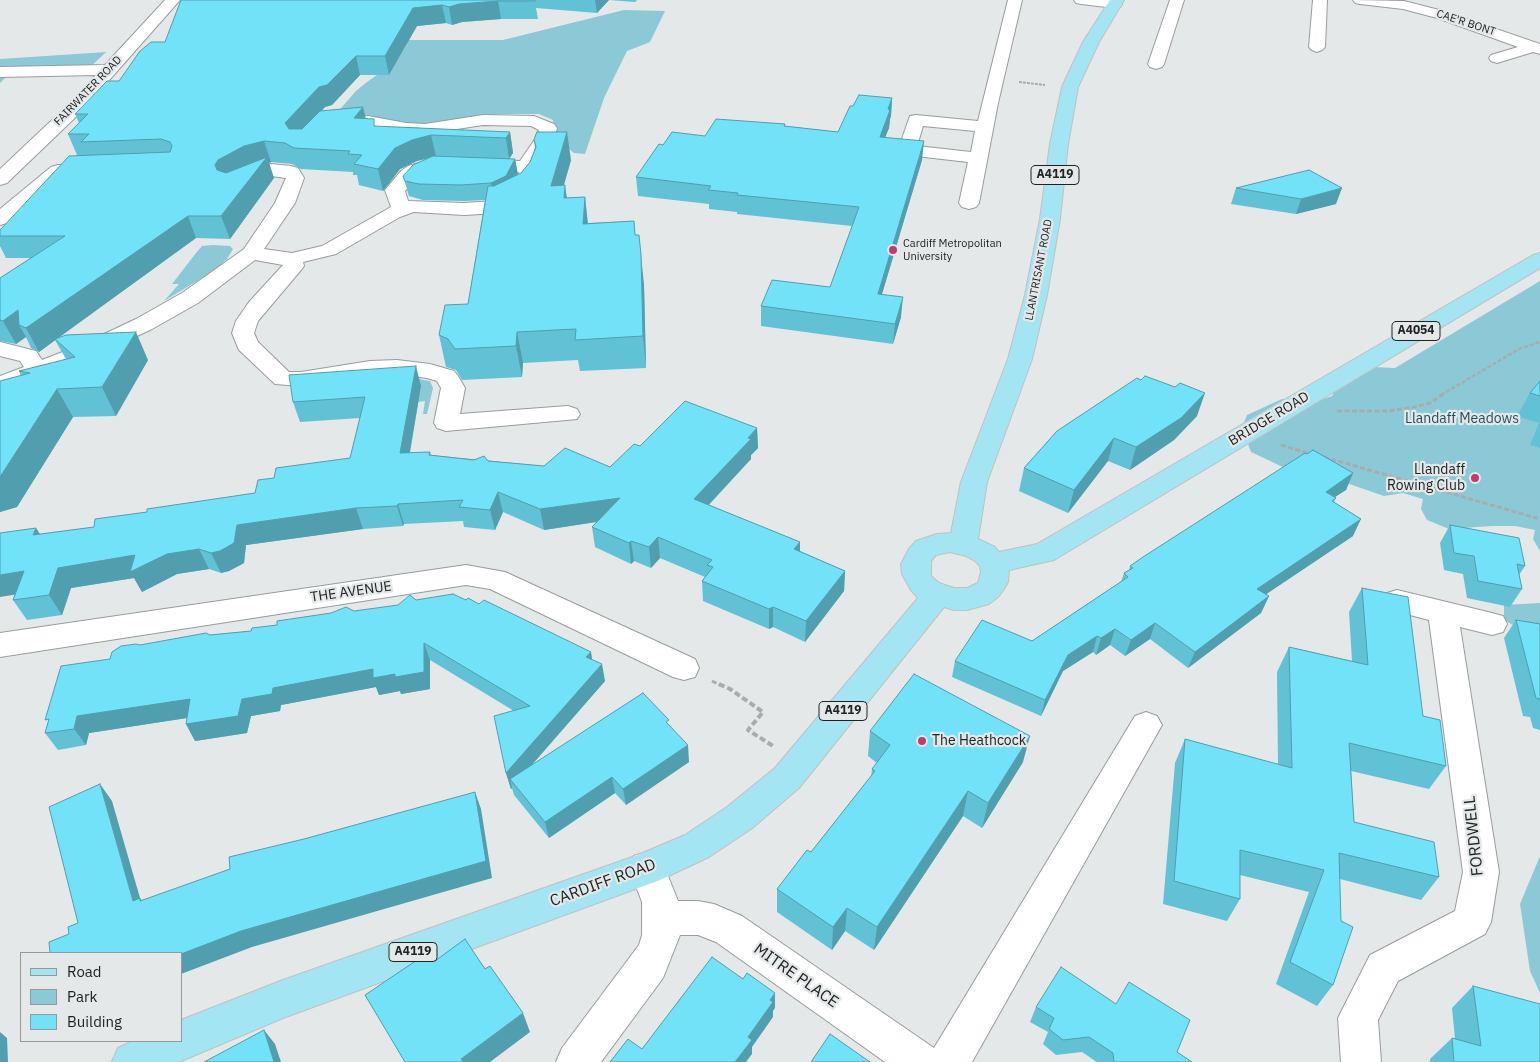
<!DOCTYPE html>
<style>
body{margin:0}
#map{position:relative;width:1540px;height:1062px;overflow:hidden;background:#e4e8e9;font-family:"IBM Plex Sans",sans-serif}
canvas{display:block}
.legend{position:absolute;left:20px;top:952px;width:162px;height:90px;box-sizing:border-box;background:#e4e8e9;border:1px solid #96999a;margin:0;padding:6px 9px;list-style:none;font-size:15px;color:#212223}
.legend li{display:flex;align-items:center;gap:10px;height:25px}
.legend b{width:25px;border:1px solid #96999a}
</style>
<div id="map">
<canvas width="1540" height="1062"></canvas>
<ul class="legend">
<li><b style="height:6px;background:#a3e5f2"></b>Road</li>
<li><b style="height:14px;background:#8bc9d6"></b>Park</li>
<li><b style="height:14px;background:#72e2f8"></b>Building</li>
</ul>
</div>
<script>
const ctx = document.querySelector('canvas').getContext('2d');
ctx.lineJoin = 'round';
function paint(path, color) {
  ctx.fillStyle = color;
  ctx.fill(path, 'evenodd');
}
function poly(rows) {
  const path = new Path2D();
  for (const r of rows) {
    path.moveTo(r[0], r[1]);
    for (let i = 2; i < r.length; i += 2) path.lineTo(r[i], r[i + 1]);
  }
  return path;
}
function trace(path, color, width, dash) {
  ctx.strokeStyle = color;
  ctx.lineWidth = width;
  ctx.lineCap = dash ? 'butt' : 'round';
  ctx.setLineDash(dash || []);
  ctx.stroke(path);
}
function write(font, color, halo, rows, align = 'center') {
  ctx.font = font + ' "IBM Plex Sans",sans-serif';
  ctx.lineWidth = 4.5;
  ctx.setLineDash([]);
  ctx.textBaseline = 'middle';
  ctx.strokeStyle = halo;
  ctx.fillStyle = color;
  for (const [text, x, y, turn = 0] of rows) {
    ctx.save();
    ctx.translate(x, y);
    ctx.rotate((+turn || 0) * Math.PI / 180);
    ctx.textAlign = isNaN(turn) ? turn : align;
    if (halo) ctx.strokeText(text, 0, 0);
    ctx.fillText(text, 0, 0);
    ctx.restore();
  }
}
const green = poly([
 [624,10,665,11,650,42,627,51,604,98,585,154,574,153,567,147,556,144,553,120,539,114,499,114,470,120,419,126,336,114,356,91,367,82,377,75,389,75,407,44,352,40,503,40],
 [106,52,83,74,9,74,0,83,0,59],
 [213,245,230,246,233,249,227,259,215,270,164,301,179,284,172,284,196,253,202,246],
 [1540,281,1540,551,1533,539,1535,530,1515,526,1492,526,1449,529,1427,520,1421,509,1423,499,1403,493,1384,496,1329,477,1287,469,1251,452,1242,428,1247,415,1282,399,1320,400,1332,396,1334,392,1323,382,1373,367,1395,368],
 [379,372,430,381,433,388,427,414,423,414,425,401,418,402,421,386,367,390],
 [1540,603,1540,640,1504,620,1504,605],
 [1540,856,1540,993,1530,971,1520,904]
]);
const pathFar3 = poly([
 [1019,82,1045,85]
]);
const pathFar2 = poly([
 [1441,395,1519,349,1540,342]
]);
const pathFar1 = poly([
 [1337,411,1388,411,1415,407,1430,403,1443,394],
 [1281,445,1311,454],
 [1324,457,1540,519],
 [712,681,722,686]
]);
const path = poly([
 [719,684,730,689,763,712,748,730,773,746]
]);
const minor = poly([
 [165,0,180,0,82,111,7,183,0,185,0,169,70,103,96,75,0,77,0,67,105,65,165,0],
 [1008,0,1022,0,998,103,979,203,976,207,969,209,962,207,959,203,968,162,907,155,901,154,898,150,910,116,916,115,978,121,1008,0],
 [923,126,975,131,971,152,917,146,923,126],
 [1074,0,1116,0,1122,4,1120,7,1115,8,1081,4,1076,3,1074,0],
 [1170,0,1184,0,1164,64,1162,67,1156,69,1150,67,1148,64,1170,0],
 [1313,0,1327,0,1325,47,1322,50,1317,52,1312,50,1309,47,1313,0],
 [1353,0,1404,1,1447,12,1540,44,1540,54,1533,52,1497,63,1491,61,1489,58,1491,55,1518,47,1437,18,1403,9,1360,4,1355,3,1353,0],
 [483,115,534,116,554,124,557,128,553,142,541,155,535,166,538,175,533,190,524,201,498,213,464,215,414,212,400,217,336,254,303,262,304,266,301,270,258,321,254,333,258,342,289,372,301,372,370,361,397,360,430,364,454,371,458,376,465,388,460,414,568,406,577,409,580,414,577,419,446,431,437,428,434,423,441,388,437,381,427,378,397,374,370,375,301,386,275,384,239,350,232,333,236,321,249,302,283,265,255,260,198,303,152,329,99,354,0,391,0,376,24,367,20,361,0,356,0,342,36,351,42,360,83,344,136,319,182,293,244,249,275,203,286,178,271,176,244,188,237,190,230,188,228,184,230,180,252,169,271,164,291,166,298,168,304,178,295,203,264,249,292,253,322,246,391,207,385,190,401,171,408,166,437,158,443,160,446,164,443,168,422,174,415,179,405,191,408,201,464,203,494,201,510,193,514,188,519,172,480,171,474,169,471,165,474,161,480,159,520,161,538,135,539,130,531,126,483,125,425,134,406,133,368,126,338,129,332,128,329,124,332,120,338,119,368,116,406,123,425,124,483,115],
 [58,165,76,165,83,167,85,171,83,175,76,177,63,177,7,223,0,225,0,209,51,167,58,165],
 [466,565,505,572,695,659,699,668,695,677,684,680,673,677,490,589,466,585,0,657,0,633,466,565],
 [1397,590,1492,613,1503,616,1507,624,1503,632,1492,635,1460,627,1499,872,1491,922,1485,934,1398,981,1378,1020,1381,1062,1341,1062,1338,1018,1370,955,1455,911,1463,872,1429,620,1387,609,1382,601,1387,593,1397,590],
 [1146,712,1157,716,1162,725,972,1062,885,1062,716,942,698,935,680,935,663,978,601,1062,556,1062,562,1048,639,945,642,935,642,902,629,868,634,856,647,852,660,856,678,901,698,901,714,904,742,916,934,1048,1135,716,1146,712]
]);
const major = poly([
 [1110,0,1124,0,1099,42,1078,87,1068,144,1060,219,1047,295,1032,359,987,482,978,539,995,547,999,552,1037,544,1533,255,1540,253,1540,268,1054,560,1009,570,1008,582,1004,589,998,597,989,604,967,610,954,610,944,607,799,788,751,829,709,857,660,880,283,1018,179,1062,112,1062,118,1048,133,1041,181,1041,181,1020,283,980,638,855,685,835,727,807,775,768,918,598,911,590,902,574,901,564,909,549,916,541,937,534,951,533,961,482,1008,359,1025,295,1040,219,1050,144,1062,87,1083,42,1110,0],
 [950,552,966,556,975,561,980,566,981,572,978,583,967,588,954,588,939,583,931,576,931,561,936,555,950,552]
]);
const wall = poly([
 [181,0,637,0,635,2,609,0,597,13,536,8,538,19,501,19,462,22,452,25,446,23,417,26,389,75,360,75,332,105,325,107,321,111,366,119,375,126,510,132,513,153,509,159,515,159,518,175,521,173,530,162,535,148,534,139,571,160,564,185,567,198,585,197,588,223,634,221,635,235,644,285,646,368,580,371,578,360,523,363,522,377,462,380,456,370,446,367,439,335,468,304,485,200,464,201,423,200,409,196,403,176,430,158,417,161,400,169,383,191,359,185,357,175,353,175,353,172,301,169,292,164,271,162,269,163,274,178,230,239,196,238,57,338,148,360,116,416,73,417,17,507,0,512,0,381,21,376,19,371,66,359,55,340,39,352,31,348,26,337,16,344,0,341,0,278,31,258,6,258,0,246,0,230,77,155,68,134,79,123,75,114,119,81,165,42],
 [892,98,891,116,890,119,889,128,885,137,922,160,882,294,901,317,893,344,761,326,761,306,830,287,852,226,737,214,737,212,709,209,709,204,638,196,636,177,705,136,785,124,785,126,838,132,853,106],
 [1236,188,1336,204,1296,214,1231,204],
 [1540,381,1540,448,1530,445,1539,423,1517,416,1530,393],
 [421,386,410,453,430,452,431,455,544,466,610,467,640,446,757,428,758,448,751,455,751,459,709,505,800,542,800,551,845,571,844,591,805,642,773,627,769,629,703,601,702,581,705,577,660,558,651,568,634,561,631,564,595,547,592,527,596,522,544,530,503,512,495,530,464,527,463,521,404,524,403,526,363,529,246,545,244,563,229,571,221,573,209,569,177,574,142,592,134,578,71,588,62,615,27,620,13,600,36,528,40,534,94,527,147,512,255,493,274,478,350,458,360,418,300,422,293,402],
 [1197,416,1174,440,1130,470,1108,461,1068,513,1019,491,1024,468,1057,431],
 [1353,473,1346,490,1334,497,1336,498,1334,502,1353,536,1266,594,1269,596,1261,613,1188,668,1150,639,1125,656,1110,645,1096,655,1093,652,1063,671,1041,716,952,677,955,661,1032,641,1121,582,1124,573,1129,570,1130,566],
 [1450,525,1525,566,1519,575,1522,589,1510,607,1467,598,1463,574,1444,570,1440,543],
 [1362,588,1423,716,1446,766,1429,789,1351,771,1354,822,1439,877,1421,900,1340,879,1333,985,1317,1006,1276,984,1309,892,1240,875,1240,899,1227,921,1163,904,1175,763,1185,739,1278,765,1277,672,1289,647,1352,661,1349,612],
 [416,600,466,600,479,604,591,652,592,659,605,681,532,765,670,726,689,762,626,805,615,793,549,838,514,795,512,788,511,789,506,773,514,711,430,660,430,689,401,694,400,691,379,695,376,687,281,705,280,711,251,716,247,733,195,741,186,724,187,718,89,733,86,745,58,750,45,733,110,659,140,645,210,635,251,631,277,625,398,605],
 [1516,620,1540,624,1540,730,1533,728,1530,717,1523,716,1504,638],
 [870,731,1023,762,982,828,963,816,874,950,845,931,832,950,777,912,777,889,811,852,871,777,872,769,877,763,868,756],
 [1473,986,1540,1062,1430,1062,1430,1059,1452,1038,1455,1039,1452,1008],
 [1036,1007,1177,1052,1192,1062,1097,1062,1082,1052,1056,1055,1043,1044,1048,1032,1030,1022]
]);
const shadedWall = poly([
 [595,0,609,0,597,13],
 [498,1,501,19,462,22,452,25,449,7,459,4],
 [442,5,446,23,417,26,389,75,385,56,413,8],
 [356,56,360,75,332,105,325,107,291,144,285,123,319,87],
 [892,98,891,116,890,119,889,128,878,155,880,137,888,109],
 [363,107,368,128,354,118],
 [510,132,513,153,509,159,506,138],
 [567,132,571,160,555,215,551,186],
 [431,135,436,156,417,161,400,169,383,191,378,169,395,148,412,140],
 [264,141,271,162,269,163,274,178,230,239,221,216,215,165,218,160,244,146],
 [924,141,922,160,876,314,878,294],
 [515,159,518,175,494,199,491,183],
 [565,185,569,214,564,198],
 [1342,188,1336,204,1296,214,1301,199],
 [585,197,588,227,583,224],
 [188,216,196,238,39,352,26,328,19,325,26,337,16,344,3,321,18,310],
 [641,255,644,285,646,368,643,336],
 [903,297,901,317,893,344,895,324],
 [136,332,148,360,116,416,102,387],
 [517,332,523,363,522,377,516,346],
 [416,366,421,386,406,473,400,453],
 [57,389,73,417,17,507,0,512,0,477],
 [1205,393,1197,416,1174,440,1130,470,1136,447],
 [757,428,758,448,751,455,751,459,695,519,694,499],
 [1114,438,1108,461,1068,513,1074,490],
 [1353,473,1346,490,1318,508,1326,492],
 [498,492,503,512,495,530,490,510],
 [620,498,622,518,544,530,540,509],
 [398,504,404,524,403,526,397,506],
 [356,508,363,529,246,545,244,563,229,571,221,573,211,553,237,525],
 [1361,519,1353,536,1250,605,1257,589],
 [36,528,48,548,33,535],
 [658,537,660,558,651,568,649,547],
 [631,541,634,561,631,564,629,543],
 [800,542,800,562,794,549],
 [199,549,209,569,177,574,142,592,134,578,71,588,62,615,49,595,58,568,135,555,167,554],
 [24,571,37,591,0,597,0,575],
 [845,571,844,591,805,642,806,621],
 [1269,596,1261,613,1188,668,1195,652],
 [773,607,773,627,769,629,769,609],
 [1155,623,1150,639,1125,656,1131,640],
 [1115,629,1110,645,1096,655,1101,638],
 [1097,636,1093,652,1063,671,1041,716,1045,700,1068,655],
 [424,643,430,660,430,689,401,694,400,691,379,695,376,687,281,705,280,711,251,716,247,733,195,741,186,724,242,699,273,688],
 [591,652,593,669,586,657],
 [602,664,605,681,514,785,510,779,512,788,511,789,506,773],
 [190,699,200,716,89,733,86,745,74,729,77,716],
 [1030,736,1023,762,982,828,988,803],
 [688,745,689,762,626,805,623,789],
 [612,777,615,793,549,838,545,822],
 [100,784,112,801,140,898,152,914,133,901],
 [968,791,963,816,874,950,877,927],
 [475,792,481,809,492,878,252,947,181,974,181,954],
 [847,908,845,931,832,950,833,927],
 [775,993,775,1008,773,1011,773,1017,752,1047,752,1054,746,1062,735,1062,748,1037,770,1000],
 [523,1013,530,1032,490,1062,463,1062,461,1059],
 [264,1030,275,1044,281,1062,274,1062],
 [0,1032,7,1038,8,1062,0,1062]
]);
const building = poly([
 [181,0,535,0,535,1,498,1,459,4,449,7,442,5,413,8,385,56,356,56,327,85,319,87,285,123,289,129,302,129,320,111,363,107,354,118,374,119,374,126,510,132,506,138,431,135,412,140,395,148,378,169,354,164,362,155,348,154,350,151,294,148,285,143,264,141,244,146,218,160,215,165,217,170,226,173,267,157,221,216,188,216,26,328,19,325,18,310,3,321,0,320,0,278,65,236,0,236,0,230,69,156,170,152,172,146,170,142,161,139,81,142,89,134,68,134,88,114,75,114,107,81,119,81,140,51,151,42,165,42,181,0],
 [859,95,892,98,888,109,890,110,880,137,924,141,878,294,903,297,895,324,761,306,772,280,830,287,859,207,737,195,738,193,708,190,711,186,636,177,659,144,663,145,672,132,705,136,716,119,785,124,784,126,838,132,850,106,853,106,859,95],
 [537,132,567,132,551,186,565,185,564,198,585,197,583,224,634,221,635,235,639,235,641,255,643,336,575,340,576,329,517,332,516,346,455,349,448,339,439,335,445,305,468,304,488,186,494,186,521,173,530,162,536,147,534,139,537,132],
 [433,156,515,159,506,176,491,183,461,185,419,184,405,181,403,176,413,165,433,156],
 [1309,170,1342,188,1301,199,1236,188,1309,170],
 [136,332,102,387,57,389,0,477,0,381,30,373,19,371,75,357,55,339,66,335,136,332],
 [416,366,400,453,430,452,429,455,474,460,484,456,488,461,544,466,565,448,610,467,634,444,640,446,685,401,757,428,748,438,751,439,694,499,800,542,794,549,845,571,806,621,773,607,769,609,702,581,713,567,707,565,712,560,658,537,649,547,631,541,629,543,592,527,620,498,540,509,498,492,490,510,459,507,463,500,398,504,397,506,356,508,237,525,234,543,220,551,211,553,199,549,167,554,130,572,135,555,58,568,49,595,13,600,24,571,0,575,0,533,36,528,33,535,94,527,95,519,147,512,147,509,255,493,258,480,274,478,276,468,350,458,365,397,293,402,289,375,416,366],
 [1145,376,1175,387,1180,383,1205,393,1181,418,1136,447,1114,438,1074,490,1024,468,1057,431,1137,378,1141,380,1145,376],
 [1540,381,1540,396,1530,393,1540,381],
 [1313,450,1353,473,1326,492,1336,498,1332,501,1361,519,1257,589,1269,596,1195,652,1155,623,1131,640,1115,629,1101,638,1097,636,1068,655,1045,700,955,661,982,620,1032,641,1128,577,1124,573,1133,568,1130,566,1143,557,1305,453,1307,454,1313,450],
 [1450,525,1519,538,1525,566,1517,564,1522,589,1478,581,1474,556,1454,553,1450,525],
 [1362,588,1408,597,1423,716,1440,720,1446,766,1349,743,1354,822,1434,842,1439,877,1339,853,1341,921,1353,927,1333,985,1290,962,1324,870,1240,850,1240,899,1174,881,1185,739,1292,768,1289,647,1368,665,1362,588],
 [453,594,466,600,468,598,479,604,484,600,591,652,586,657,602,664,506,773,494,716,530,706,424,643,424,672,395,677,395,674,373,678,373,669,273,688,272,694,242,699,238,716,186,724,190,699,77,716,74,729,45,733,49,719,45,720,61,666,110,659,112,652,121,646,136,644,140,645,206,633,210,635,251,631,252,628,277,625,277,621,331,613,346,607,354,611,398,605,410,595,416,600,453,594],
 [1516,620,1540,624,1540,699,1536,698,1516,620],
 [914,674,1030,736,988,803,968,791,877,927,847,908,833,927,777,889,807,850,811,852,875,771,872,769,890,745,870,731,914,674],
 [643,693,669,720,666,722,688,745,623,789,612,777,545,822,510,779,643,693],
 [100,784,133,901,140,898,140,901,230,869,229,857,304,839,475,792,486,861,241,931,181,954,50,953,49,942,69,934,68,927,78,923,49,807,100,784],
 [465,939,485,969,490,966,523,1013,461,1059,463,1062,405,1062,365,995,429,952,435,961,465,939],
 [712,957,743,979,747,973,775,993,770,1000,773,1002,748,1037,752,1040,735,1062,610,1062,628,1039,642,1049,712,957],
 [1061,967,1116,1004,1129,982,1190,1020,1177,1052,1192,1062,1114,1062,1113,1053,1089,1037,1063,1040,1049,1029,1054,1018,1036,1007,1061,967],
 [1473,986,1540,1004,1540,1062,1454,1062,1452,1038,1481,1046,1473,986],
 [264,1030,274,1062,204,1062,264,1030],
 [830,1034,870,1062,811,1062,830,1034]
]);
const markers = [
 [893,250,5,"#c5396c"],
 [1475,478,5,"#c5396c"],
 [922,741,5,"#c5396c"]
];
const farStreetnames = [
 ["CAE'R BONT",1466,23,18],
 ["FAIRWATER ROAD",88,91,-46],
 ["LLANTRISANT ROAD",1039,270,-79]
];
const farPoinames = [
 ["Cardiff Metropolitan",903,244],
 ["University",903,257]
];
const shields = [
 [1055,175,48],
 [1416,331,48],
 [843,711,48],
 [413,952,48]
];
const shieldNames = [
 ["A4119",1055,175],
 ["A4054",1416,331],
 ["A4119",843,711],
 ["A4119",413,952]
];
const streetNames = [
 ["BRIDGE ROAD",1269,419,-31],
 ["THE AVENUE",351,592,-8]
];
const parkNames = [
 ["Llandaff Meadows",1462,419]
];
const poiNames = [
 ["Llandaff",1465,470],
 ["Rowing Club",1465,486],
 ["The Heathcock",932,741,"left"]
];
const nearStreetnames = [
 ["FORDWELL",1474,836,-96],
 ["CARDIFF ROAD",603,883,-20],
 ["MITRE PLACE",796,976,35]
];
paint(green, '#8bc9d6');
trace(minor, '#989c9d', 2);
trace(major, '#c1c1c1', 2);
trace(pathFar3, '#a9acad', 2, [3, 1]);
trace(pathFar2, '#a9acad', 2.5, [4, 2]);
trace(pathFar1, '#a9acad', 3, [5, 2.5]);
trace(path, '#a9acad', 4, [6, 3]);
paint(minor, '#fff');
paint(major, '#a3e5f2');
paint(wall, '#62c2d5');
paint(shadedWall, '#509eae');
paint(building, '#72e2f8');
trace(building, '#509eae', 1);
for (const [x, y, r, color] of markers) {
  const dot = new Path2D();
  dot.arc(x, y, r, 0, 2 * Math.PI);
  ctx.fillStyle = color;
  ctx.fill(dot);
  trace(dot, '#e4e8e9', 2);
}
write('11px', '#212223', '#e4e8e9', farStreetnames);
write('11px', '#212223', '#e4e8e9', farPoinames, 'left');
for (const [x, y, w] of shields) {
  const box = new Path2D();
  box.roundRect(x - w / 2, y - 9.5, w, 19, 4);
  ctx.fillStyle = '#e4e8e9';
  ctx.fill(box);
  trace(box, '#212223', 1);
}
write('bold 12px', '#212223', null, shieldNames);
write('14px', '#212223', '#e4e8e9', streetNames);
write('14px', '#1e4f59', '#e4e8e9', parkNames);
write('14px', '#212223', '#e4e8e9', poiNames, 'right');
write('16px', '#212223', '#e4e8e9', nearStreetnames);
</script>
